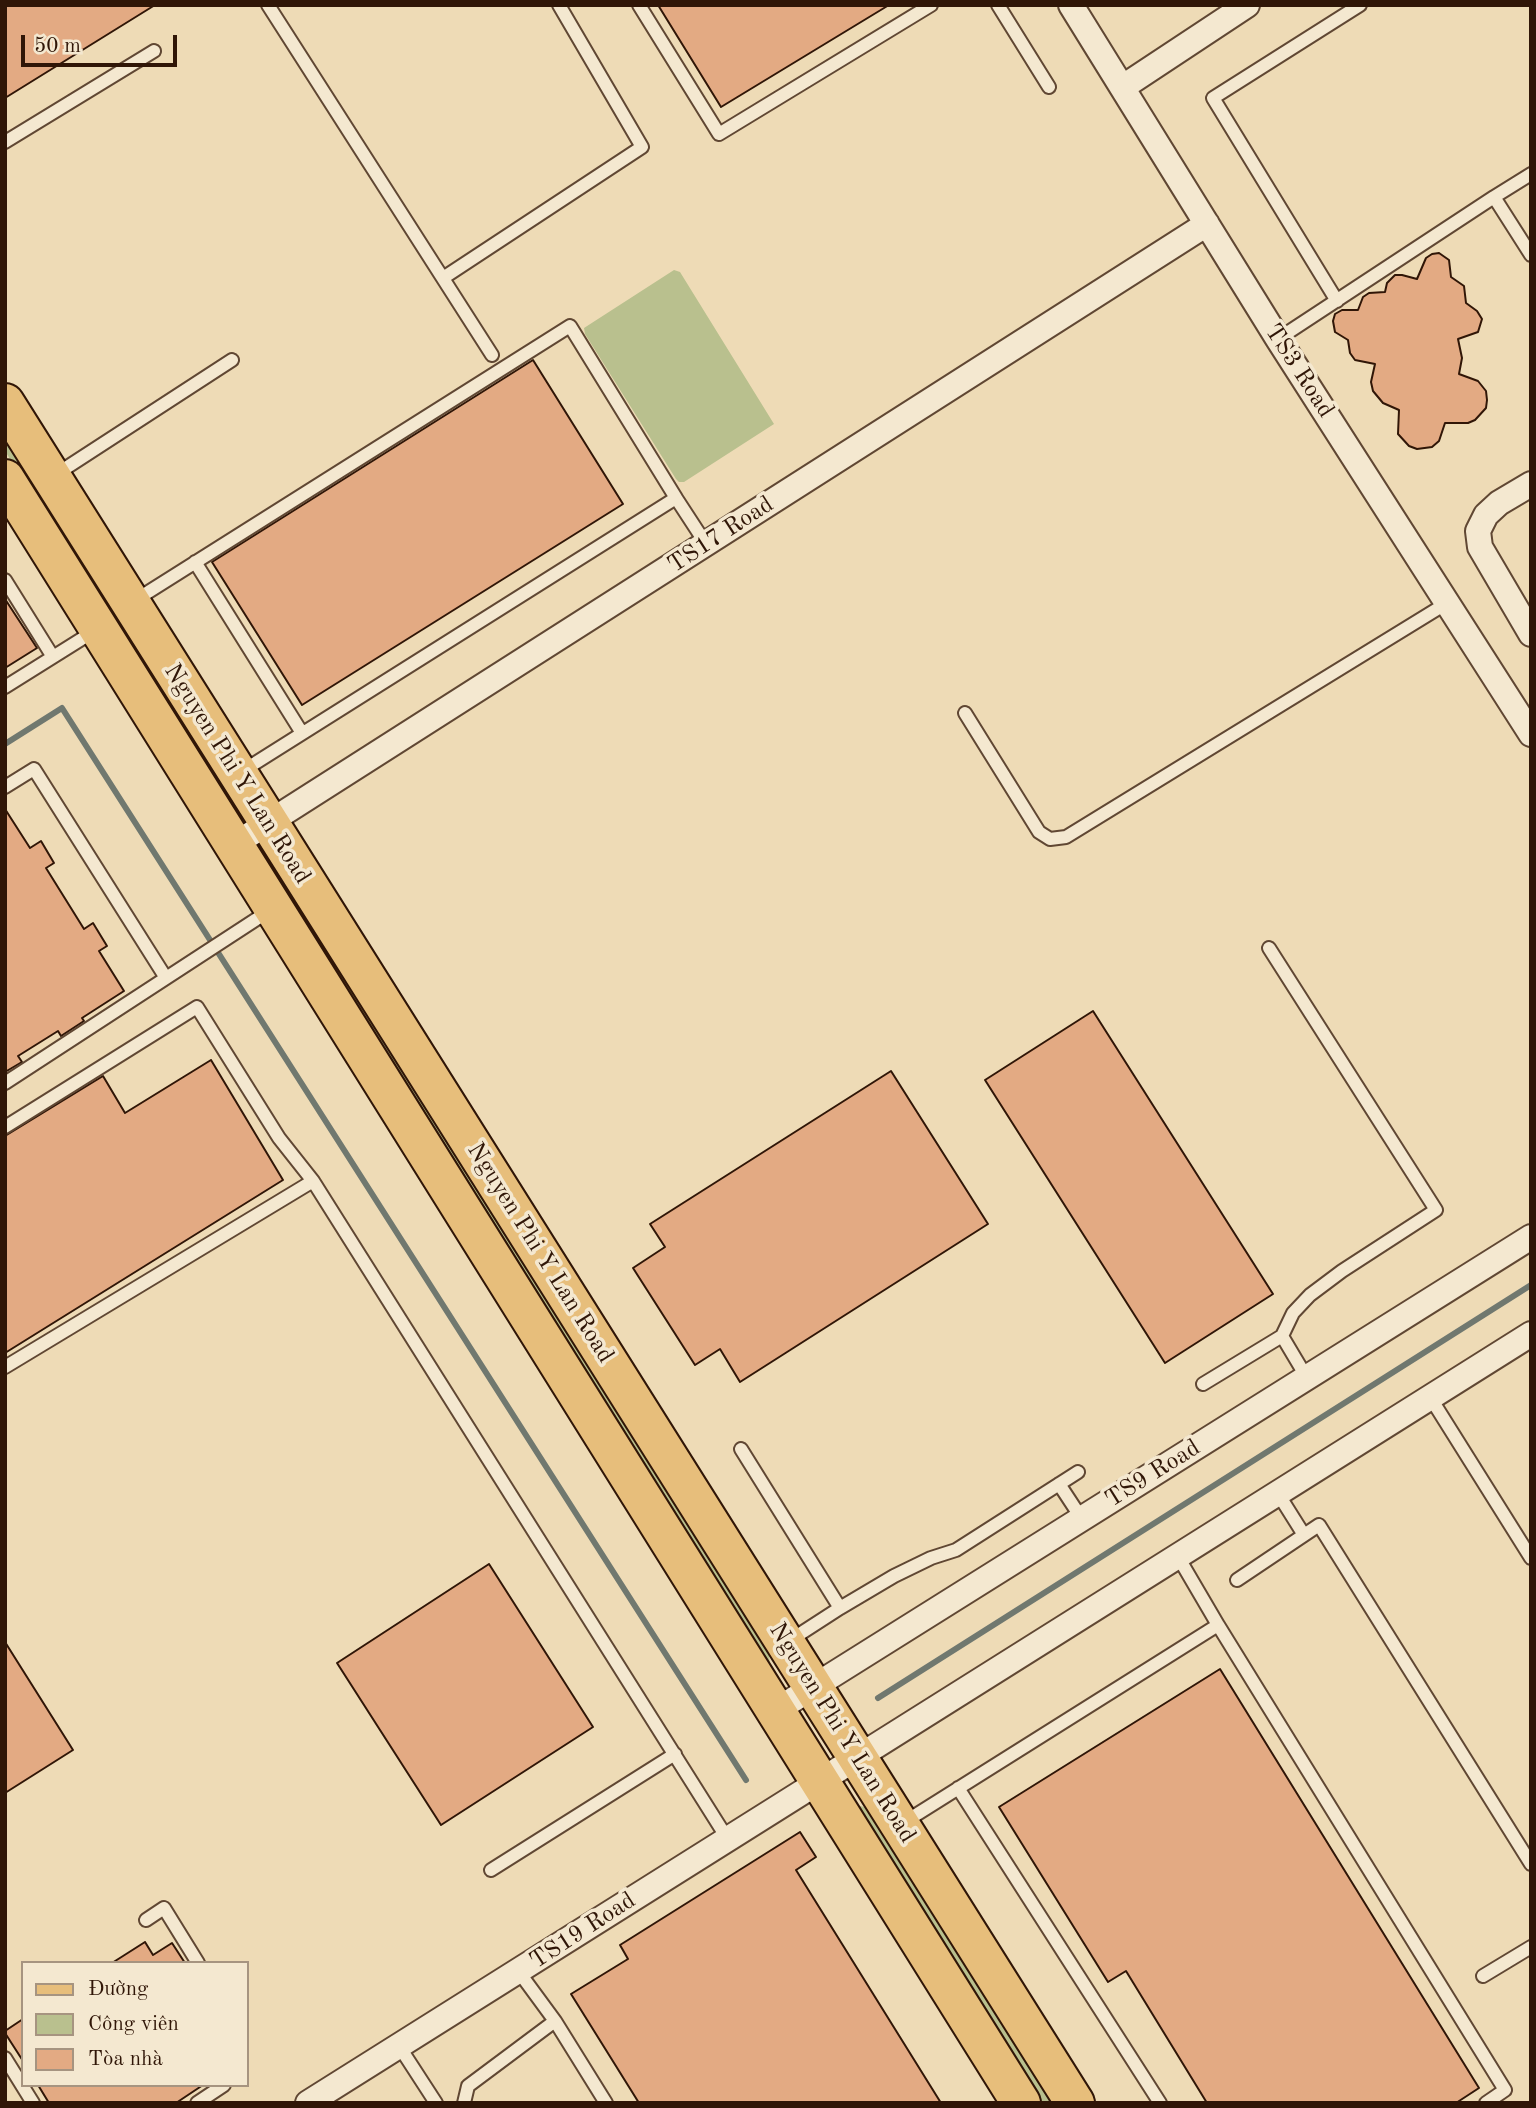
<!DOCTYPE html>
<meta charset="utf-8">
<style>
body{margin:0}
#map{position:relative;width:1536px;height:2108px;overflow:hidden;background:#eedbb6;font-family:"Old Standard TT",serif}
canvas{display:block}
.frame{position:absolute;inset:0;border:7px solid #301607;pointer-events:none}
.legend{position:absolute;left:21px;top:1961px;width:228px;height:126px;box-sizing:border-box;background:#f4e8d0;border:2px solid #a69480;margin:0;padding:9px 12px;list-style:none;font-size:21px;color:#301607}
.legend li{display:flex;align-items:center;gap:14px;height:35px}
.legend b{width:35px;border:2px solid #a69480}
.scale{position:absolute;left:21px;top:35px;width:156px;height:32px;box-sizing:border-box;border:4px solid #301607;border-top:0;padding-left:9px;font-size:21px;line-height:24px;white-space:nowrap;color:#301607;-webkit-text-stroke:5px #f4e8d0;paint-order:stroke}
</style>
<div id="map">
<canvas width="1536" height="2108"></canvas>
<div class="frame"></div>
<ul class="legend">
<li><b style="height:9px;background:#e7be7b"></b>Đường</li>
<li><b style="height:19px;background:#b9c08e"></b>Công viên</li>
<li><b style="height:19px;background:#e3aa83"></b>Tòa nhà</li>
</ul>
<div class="scale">50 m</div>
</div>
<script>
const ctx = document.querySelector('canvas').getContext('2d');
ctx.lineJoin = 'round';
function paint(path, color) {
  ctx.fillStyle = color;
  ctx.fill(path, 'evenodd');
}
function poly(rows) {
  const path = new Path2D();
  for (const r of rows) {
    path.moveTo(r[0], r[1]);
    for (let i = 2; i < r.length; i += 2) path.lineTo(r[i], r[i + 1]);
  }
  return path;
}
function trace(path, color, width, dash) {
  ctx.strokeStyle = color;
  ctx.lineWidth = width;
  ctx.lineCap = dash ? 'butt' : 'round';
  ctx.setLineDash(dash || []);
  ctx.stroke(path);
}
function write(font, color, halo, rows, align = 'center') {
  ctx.font = font + ' "Old Standard TT",serif';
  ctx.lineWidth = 7;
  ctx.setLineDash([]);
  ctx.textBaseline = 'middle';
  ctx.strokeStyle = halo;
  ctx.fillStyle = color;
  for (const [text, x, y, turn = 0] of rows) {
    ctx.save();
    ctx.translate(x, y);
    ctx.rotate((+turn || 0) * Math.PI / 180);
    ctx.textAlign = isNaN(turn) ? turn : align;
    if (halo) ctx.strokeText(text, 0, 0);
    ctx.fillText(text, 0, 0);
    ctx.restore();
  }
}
const green = poly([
 [674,270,680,272,774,424,684,482,679,482,676,479,585,334,584,328],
 [5,430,233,797,230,801,226,801,200,764,5,451],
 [269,858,278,864,769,1654,770,1665,766,1666,264,863],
 [860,1806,864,1807,1051,2103,1034,2103,856,1808]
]);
const stream = poly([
 [5,744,62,708,746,1780],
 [878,1698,1531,1285]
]);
const building = poly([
 [5,5,155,5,5,98,5,5],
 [658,5,889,5,721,107,658,5],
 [1439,253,1449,260,1451,277,1464,286,1466,303,1477,311,1482,319,1478,332,1458,339,1462,358,1459,374,1478,381,1486,391,1487,400,1486,408,1475,420,1468,423,1445,423,1439,441,1432,447,1417,449,1409,446,1398,434,1399,410,1383,403,1373,391,1371,382,1375,364,1355,360,1350,353,1348,340,1335,332,1333,321,1335,314,1342,310,1358,310,1363,297,1369,293,1385,292,1387,283,1395,275,1402,275,1417,279,1426,258,1432,254,1439,253],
 [533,360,623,504,302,705,212,562,533,360],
 [5,599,37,648,5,668,5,599],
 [5,809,30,848,41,841,54,863,46,868,84,929,93,923,107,946,99,951,124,991,82,1018,84,1021,61,1036,58,1031,18,1056,22,1062,5,1072,5,809],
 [1093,1011,1273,1294,1165,1363,985,1080,1093,1011],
 [211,1060,283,1180,5,1353,5,1136,103,1076,125,1113,211,1060],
 [891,1071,988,1224,740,1382,720,1349,695,1365,633,1268,665,1247,650,1224,891,1071],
 [489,1564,593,1727,441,1825,337,1663,489,1564],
 [5,1642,73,1750,5,1793,5,1642],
 [1220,1669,1479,2088,1456,2103,1207,2103,1126,1971,1108,1982,999,1807,1220,1669],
 [800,1832,816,1857,796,1870,941,2103,639,2103,571,1994,628,1959,620,1945,800,1832],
 [145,1942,153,1955,172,1943,185,1963,112,1963,145,1942],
 [23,2019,23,2061,5,2033,5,2031,23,2019],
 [38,2085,203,2085,176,2103,49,2103,38,2085]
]);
const lane = poly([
 [268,5,492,355],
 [639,5,719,134,931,5],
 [998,5,1049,87],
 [5,142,154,51],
 [1494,197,1531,174],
 [443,278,642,147,559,5],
 [1337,301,1213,98,1360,5],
 [1278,339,1494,197,1531,255],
 [55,475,232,360],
 [676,498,706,544],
 [195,562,302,733],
 [5,580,53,657],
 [134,601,570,326,676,498,241,772],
 [5,687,96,630],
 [965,713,1039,832,1050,839,1066,837,1447,603],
 [5,787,34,769,166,978],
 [1269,948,1436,1210,1342,1271,1310,1295,1293,1313,1282,1336],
 [5,1083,272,909],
 [5,1127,197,1007,279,1138,313,1181,727,1838],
 [5,1367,313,1181],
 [1203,1384,1282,1336,1307,1378],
 [1430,1397,1531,1558],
 [741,1449,840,1608,789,1641],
 [1059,1484,1082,1519],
 [1277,1492,1304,1535],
 [1177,1555,1218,1625],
 [1237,1580,1319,1525,1531,1864],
 [840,1608,894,1576,931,1558,956,1550,1078,1472],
 [958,1788,1160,2103],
 [903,1823,1218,1625,1505,2090,1486,2103],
 [491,1870,675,1754],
 [146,1920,164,1908,198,1963],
 [519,1972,555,2021,606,2103],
 [1483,1976,1531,1947],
 [399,2046,436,2103],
 [5,2058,33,2103],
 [197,2103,224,2085],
 [464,2103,468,2086,555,2021]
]);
const street = poly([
 [1071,5,1278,339,1531,734],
 [1123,87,1247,5],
 [1531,484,1499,503,1486,515,1478,531,1480,547,1531,634],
 [235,844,1207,224],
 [775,1711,1531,1237],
 [308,2103,1531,1334]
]);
const primary = poly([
 [5,403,1075,2103],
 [5,479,1021,2103]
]);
const streetNames = [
 ["TS3 Road",1299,371,57],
 ["TS17 Road",721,535,-33],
 ["Nguyen Phi Y Lan Road",237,774,58],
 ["Nguyen Phi Y Lan Road",540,1253,58],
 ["TS9 Road",1153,1474,-32],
 ["Nguyen Phi Y Lan Road",842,1733,58],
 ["TS19 Road",583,1931,-33]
];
paint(green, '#b9c08e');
trace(stream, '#70786f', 6);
paint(building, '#e3aa83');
trace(building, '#301607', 2);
trace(lane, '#604733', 16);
trace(street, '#604733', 28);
trace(primary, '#301607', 42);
trace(lane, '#f4e8d0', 12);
trace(street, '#f4e8d0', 24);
trace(primary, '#e7be7b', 38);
write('24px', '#301607', '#f4e8d0', streetNames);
</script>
